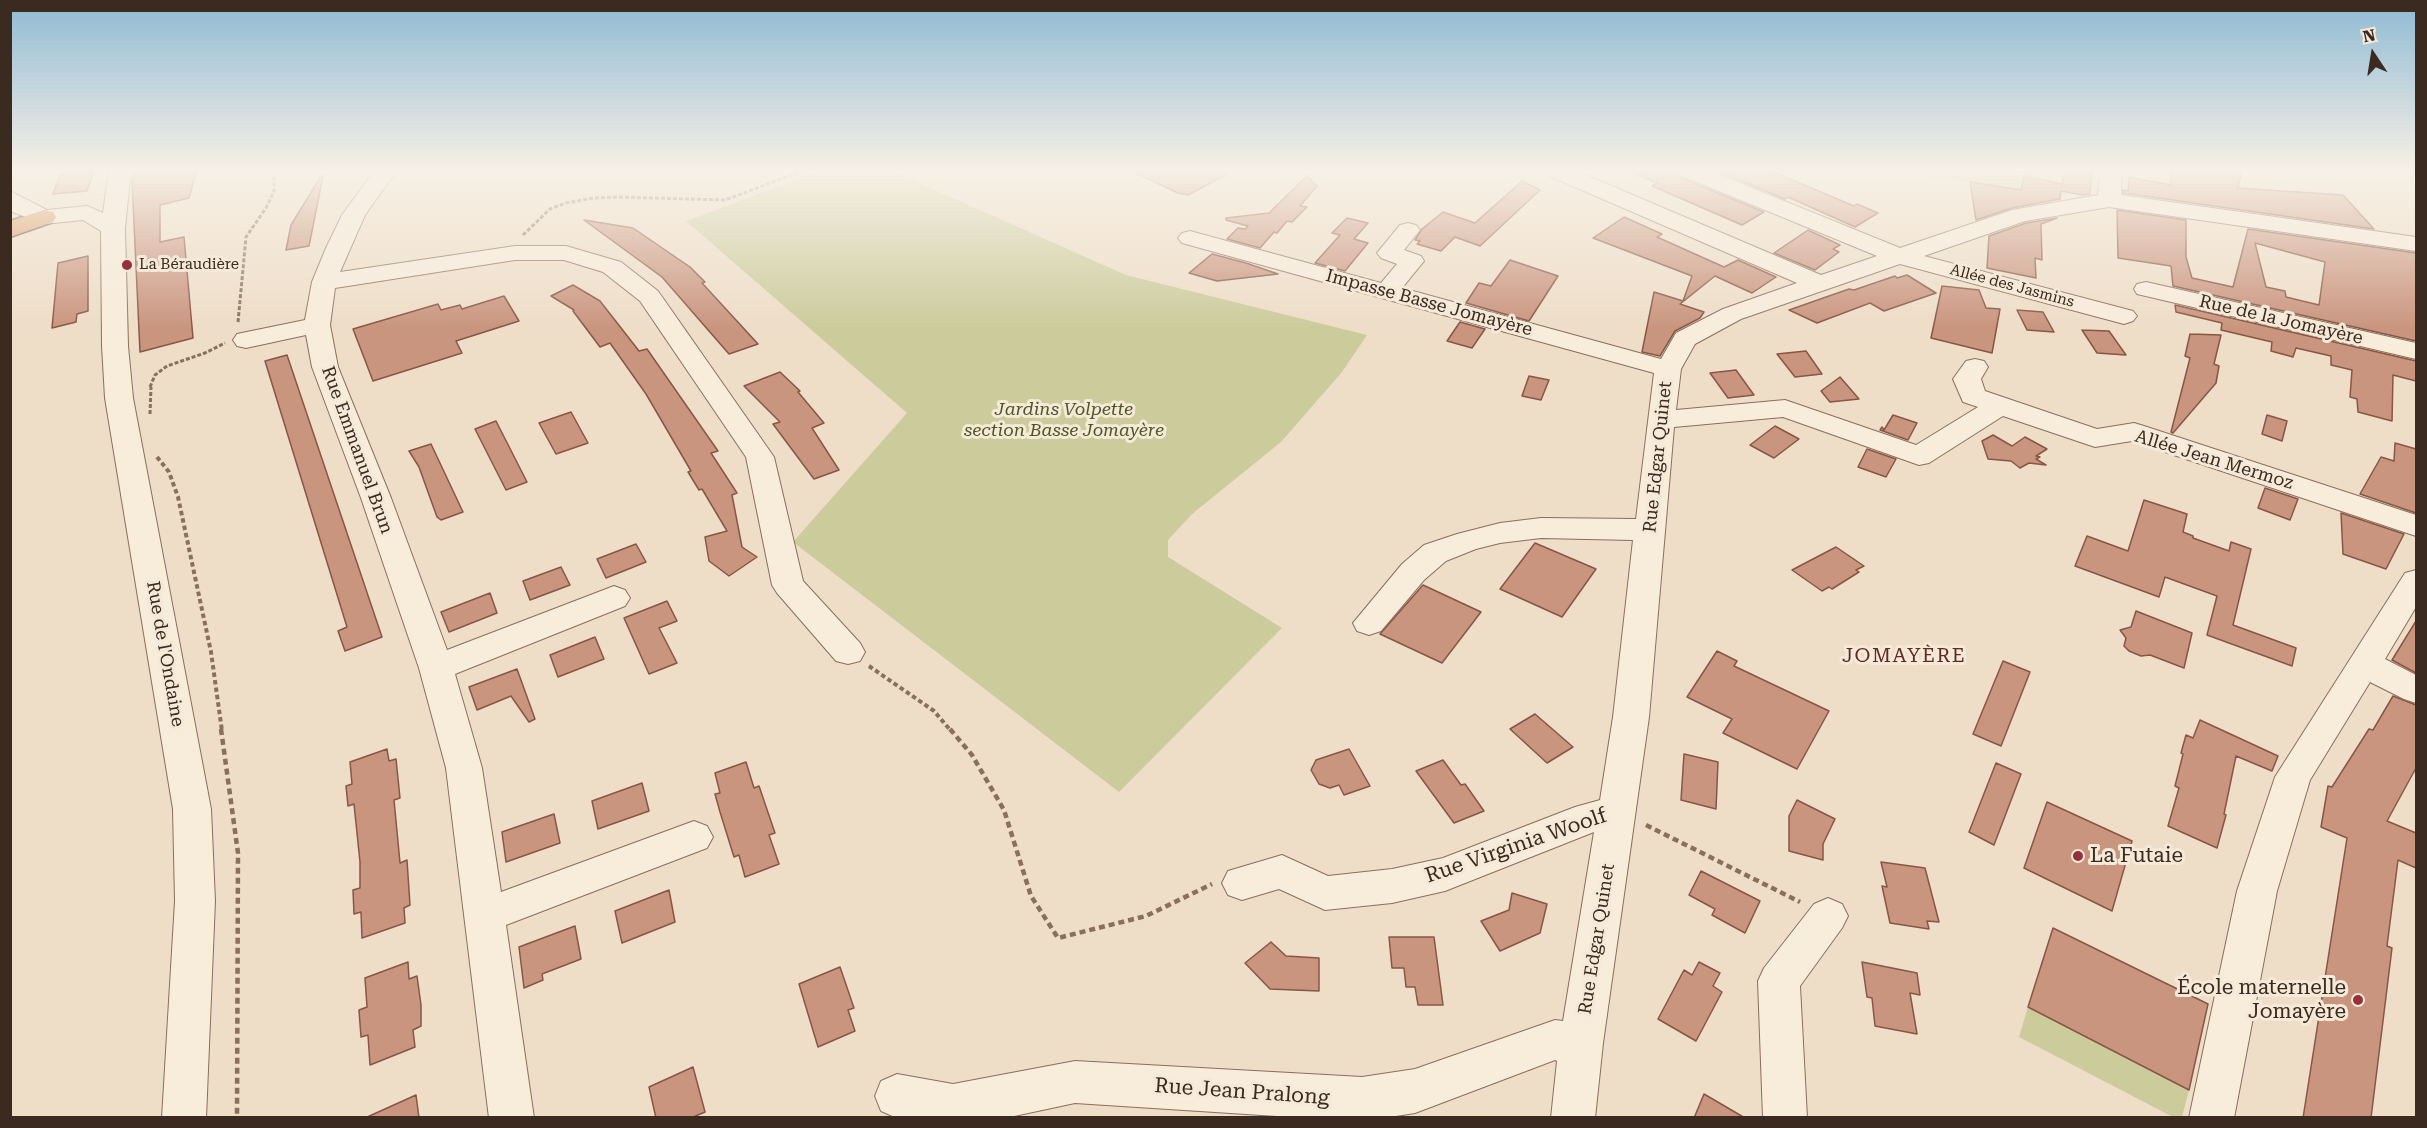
<!DOCTYPE html>
<meta charset="utf-8">
<style>
body{margin:0}
#map{position:relative;width:2427px;height:1128px;overflow:hidden;background:#eedec8;font-family:"Roboto Serif",serif}
canvas{display:block}
.frame{position:absolute;inset:0;border:12px solid #3a2a20;pointer-events:none}
.north{position:absolute;left:2343px;top:24px;width:60px;height:60px;-webkit-text-stroke:4px #f5e9d7;paint-order:stroke;rotate:348deg;font-size:16px;font-weight:700;line-height:24px;text-align:center;color:#3a2a20}
.north::after{content:'';display:block;margin:auto;width:21px;height:27px;background:#3a2a20;clip-path:polygon(50% 0,100% 100%,50% 72%,0 100%)}
</style>
<div id="map">
<canvas width="2427" height="1128"></canvas>
<div class="frame"></div>
<div class="north">N</div>
</div>
<script>
const ctx = document.querySelector('canvas').getContext('2d');
ctx.lineJoin = 'round';
function paint(path, color) {
  ctx.fillStyle = color;
  ctx.fill(path, 'evenodd');
}
function poly(rows) {
  const path = new Path2D();
  for (const r of rows) {
    path.moveTo(r[0], r[1]);
    for (let i = 2; i < r.length; i += 2) path.lineTo(r[i], r[i + 1]);
  }
  return path;
}
function trace(path, color, width, dash) {
  ctx.strokeStyle = color;
  ctx.lineWidth = width;
  ctx.lineCap = dash ? 'butt' : 'round';
  ctx.setLineDash(dash || []);
  ctx.stroke(path);
}
function write(font, color, halo, rows, align = 'center') {
  ctx.font = font + ' "Roboto Serif",serif';
  ctx.lineWidth = 6;
  ctx.setLineDash([]);
  ctx.textBaseline = 'middle';
  ctx.strokeStyle = halo;
  ctx.fillStyle = color;
  for (const [text, x, y, turn = 0] of rows) {
    ctx.save();
    ctx.translate(x, y);
    ctx.rotate((+turn || 0) * Math.PI / 180);
    ctx.textAlign = isNaN(turn) ? turn : align;
    if (halo) ctx.strokeText(text, 0, 0);
    ctx.fillText(text, 0, 0);
    ctx.restore();
  }
}
const green = poly([
 [823,170,890,170,1126,275,1367,335,1342,372,1281,442,1192,514,1168,540,1168,557,1282,628,1119,792,793,542,907,413,686,221],
 [1889,170,2065,170,2064,174,2052,172,2050,182,2024,176,2021,190],
 [2028,1007,2189,1090,2182,1117,2173,1117,2019,1037]
]);
const building = poly([
 [62,170,94,170,87,191,53,194,62,170],
 [147,170,197,170,189,198,160,205,160,242,184,237,193,338,140,352,132,181,133,173,147,170],
 [1129,170,1235,170,1188,195,1178,193,1129,170],
 [1627,170,1675,170,1679,177,1764,212,1742,225,1652,186,1657,183,1627,170],
 [1715,170,1759,170,1769,175,1771,171,1854,206,1857,204,1878,213,1855,227,1788,197,1785,199,1715,170],
 [2065,170,2092,170,2090,194,2083,195,2061,191,2060,199,2012,208,1976,220,1970,182,2021,190,2024,176,2062,184,2065,170],
 [2170,170,2242,170,2238,188,2343,195,2374,229,2123,193,2123,190,2128,191,2129,177,2171,185,2170,170],
 [321,176,323,176,309,246,286,250,291,225,321,176],
 [1307,176,1317,186,1300,206,1307,207,1292,222,1287,221,1277,233,1274,232,1260,248,1227,239,1238,228,1245,229,1248,226,1226,220,1226,218,1269,213,1307,176],
 [1522,181,1540,190,1480,246,1455,237,1441,251,1417,244,1420,241,1415,240,1422,229,1443,212,1475,223,1522,181],
 [2117,210,2186,220,2186,257,2192,278,2233,287,2248,229,2416,253,2416,341,2173,286,2171,266,2118,258,2117,210],
 [2255,243,2325,262,2319,305,2286,297,2285,291,2266,287,2255,243],
 [1624,217,1662,234,1657,237,1724,267,1738,260,1776,277,1752,293,1715,276,1680,304,1704,312,1700,318,1675,331,1660,356,1642,352,1654,292,1683,301,1692,276,1593,238,1624,217],
 [1347,218,1368,223,1354,239,1368,243,1345,271,1315,263,1340,235,1332,233,1347,218],
 [2057,218,2041,224,2042,260,2035,258,2036,278,1987,268,1989,236,2026,223,2057,218],
 [584,220,633,228,690,267,705,282,702,283,758,344,729,354,662,277,584,220],
 [1808,230,1840,245,1833,249,1839,252,1815,270,1774,253,1808,230],
 [1212,254,1246,263,1278,274,1217,281,1189,273,1212,254],
 [88,256,88,311,77,314,76,322,52,328,58,263,88,256],
 [1510,260,1558,276,1529,321,1466,303,1479,283,1491,286,1510,260],
 [1907,275,1936,293,1884,311,1870,303,1817,323,1789,310,1849,289,1854,290,1895,276,1897,278,1907,275],
 [573,285,600,301,639,351,647,349,718,451,711,453,737,493,732,495,742,547,757,557,729,576,709,561,705,537,727,531,702,489,699,490,688,472,691,471,646,394,610,343,600,347,573,311,574,310,551,296,573,285],
 [1942,286,1979,290,1986,308,2000,309,1992,353,1931,338,1942,286],
 [504,296,519,321,456,341,462,353,373,381,353,329,438,304,441,310,460,305,462,309,504,296],
 [2175,305,2416,361,2416,381,2393,375,2392,421,2358,412,2357,399,2350,397,2352,370,2331,365,2331,356,2296,348,2293,357,2271,351,2272,342,2221,330,2222,323,2176,312,2175,305],
 [2017,310,2043,312,2054,332,2027,330,2017,310],
 [1460,322,1485,329,1472,348,1447,341,1460,322],
 [2082,330,2109,331,2126,355,2097,353,2082,330],
 [2190,334,2221,335,2214,364,2219,366,2216,383,2173,433,2171,432,2190,358,2185,356,2190,334],
 [1806,351,1822,374,1795,377,1777,354,1806,351],
 [287,355,382,637,345,651,338,631,347,627,265,361,287,355],
 [1736,370,1754,395,1728,398,1710,373,1736,370],
 [780,372,800,391,798,392,824,423,812,428,839,470,814,479,773,424,780,422,744,386,780,372],
 [1529,376,1549,380,1541,400,1522,396,1529,376],
 [1840,377,1859,399,1830,402,1821,391,1840,377],
 [571,412,588,443,556,454,539,423,571,412],
 [1893,415,1917,423,1908,440,1880,430,1882,427,1884,430,1893,415],
 [2267,415,2287,421,2282,441,2262,434,2267,415],
 [496,421,527,482,506,490,475,429,496,421],
 [1775,426,1799,439,1774,458,1750,445,1775,426],
 [1993,435,2012,446,2025,437,2047,449,2036,456,2040,457,2036,459,2046,465,2029,463,2020,468,2011,461,1988,459,1982,441,1993,435],
 [2395,443,2416,449,2416,513,2360,494,2381,457,2394,461,2395,443],
 [431,444,463,512,441,520,437,517,419,467,409,451,431,444],
 [1867,449,1896,459,1886,477,1858,467,1867,449],
 [2265,488,2298,499,2290,520,2258,508,2265,488],
 [2144,500,2187,514,2183,532,2193,536,2193,538,2229,551,2231,542,2251,549,2233,625,2296,648,2292,666,2207,635,2217,596,2165,577,2159,597,2075,566,2087,536,2128,551,2144,500],
 [2341,513,2404,534,2386,569,2343,554,2341,513],
 [1535,543,1596,569,1562,617,1500,589,1535,543],
 [636,544,646,562,606,578,597,559,636,544],
 [1836,547,1864,566,1856,570,1859,572,1832,589,1829,587,1822,591,1792,570,1836,547],
 [561,567,570,585,530,600,523,581,561,567],
 [1423,585,1481,612,1442,663,1380,634,1423,585],
 [490,593,497,613,449,632,441,612,490,593],
 [667,601,677,621,659,628,677,663,649,674,624,618,667,601],
 [2136,611,2192,633,2184,668,2150,655,2141,656,2129,651,2124,646,2126,638,2120,630,2131,627,2136,611],
 [2416,621,2416,673,2392,660,2416,621],
 [595,637,604,659,558,677,550,655,595,637],
 [1717,651,1737,661,1734,666,1829,711,1797,769,1723,733,1732,719,1687,697,1717,651],
 [2003,661,2030,672,2001,746,1973,734,2003,661],
 [517,669,535,719,529,722,511,696,477,710,469,687,517,669],
 [2393,696,2416,705,2416,768,2387,821,2416,833,2416,868,2398,860,2387,946,2392,948,2371,1118,2303,1118,2347,838,2321,827,2328,786,2332,787,2369,729,2373,730,2393,696],
 [1535,714,1573,747,1547,763,1510,729,1535,714],
 [2200,720,2278,756,2272,771,2236,756,2224,814,2226,815,2217,848,2168,826,2179,788,2175,786,2183,754,2181,753,2186,735,2193,738,2200,720],
 [387,749,389,761,396,759,400,798,394,800,400,863,407,860,410,905,404,908,405,923,362,938,361,912,354,914,353,890,360,888,360,862,354,804,348,806,346,786,352,784,350,762,387,749],
 [1349,749,1370,786,1344,795,1339,785,1330,788,1319,784,1311,770,1316,760,1349,749],
 [1684,754,1718,762,1716,809,1681,800,1684,754],
 [1443,760,1461,785,1465,784,1484,811,1454,823,1416,771,1443,760],
 [746,762,754,788,759,786,775,833,769,835,779,864,745,877,739,855,734,857,720,812,715,794,720,793,715,773,746,762],
 [1996,763,2021,774,1994,845,1969,832,1996,763],
 [642,783,649,811,598,829,592,801,642,783],
 [1797,800,1835,819,1823,844,1823,860,1789,851,1789,816,1797,800],
 [2047,802,2132,841,2112,911,2024,868,2047,802],
 [554,814,560,843,506,862,502,832,554,814],
 [1881,862,1925,868,1939,922,1927,921,1929,929,1890,923,1882,886,1887,887,1881,862],
 [1701,871,1760,901,1745,933,1712,915,1715,909,1689,895,1701,871],
 [669,890,675,922,622,943,615,911,669,890],
 [1512,893,1547,904,1540,933,1500,951,1481,921,1509,910,1512,893],
 [575,926,581,959,542,974,543,980,524,988,519,947,575,926],
 [2053,928,2208,1004,2189,1090,2028,1007,2053,928],
 [1389,937,1434,937,1443,1005,1418,1005,1415,987,1406,987,1404,968,1392,968,1389,937],
 [1271,942,1286,956,1319,958,1319,991,1270,989,1245,963,1271,942],
 [408,962,409,979,417,976,421,1005,421,1026,413,1030,415,1047,370,1065,368,1035,361,1037,360,1024,359,1010,367,1007,365,978,408,962],
 [1699,962,1720,973,1713,986,1722,992,1696,1041,1658,1019,1684,970,1692,975,1699,962],
 [1862,962,1917,973,1920,995,1910,993,1917,1034,1875,1026,1872,998,1867,997,1862,962],
 [840,967,854,1008,848,1010,855,1031,818,1047,799,984,840,967],
 [693,1067,705,1112,691,1118,656,1118,649,1087,693,1067],
 [1704,1094,1745,1118,1694,1118,1704,1094],
 [416,1095,419,1118,365,1118,416,1095]
]);
const pathFar2 = poly([
 [523,235,550,209,566,203,593,198,618,197,725,200,805,170],
 [238,322,246,237,266,208,274,191,274,177,270,170],
 [150,387,155,375,167,366,205,353,225,343],
 [150,414,151,387]
]);
const pathFar1 = poly([
 [157,457,169,472,178,497,211,652,222,731],
 [869,666,934,711,951,731]
]);
const path = poly([
 [221,729,238,853,237,1118],
 [950,729,972,755,1004,810,1031,896,1058,938,1146,916,1212,884],
 [1646,825,1800,902]
]);
const minor = poly([
 [109,170,131,170,125,228,128,346,133,398,211,809,215,901,206,1118,162,1118,175,901,173,809,105,398,102,346,101,231,83,220,44,224,10,211,10,191,47,210,87,206,103,213,109,170],
 [375,170,397,170,365,215,340,272,515,246,566,246,621,262,658,291,774,457,803,581,860,643,865,652,860,661,848,664,836,661,777,593,772,585,746,457,640,301,603,272,564,260,515,260,335,288,330,325,338,367,391,498,447,650,614,586,625,590,630,598,625,606,455,674,482,768,501,892,694,821,707,826,713,837,707,848,506,925,534,1118,489,1118,446,768,419,668,361,498,312,367,306,335,246,348,237,346,233,340,237,334,305,320,312,282,326,248,342,215,375,170],
 [1544,170,1574,170,1821,275,1877,256,1680,175,1677,170,1708,170,1900,248,2012,210,2098,195,2100,170,2122,170,2121,195,2416,237,2416,251,2109,207,2025,221,1924,256,2133,311,2137,316,2133,321,2124,324,1900,264,1741,319,1695,344,1681,369,1676,410,1785,400,1916,445,1978,407,1963,402,1953,379,1966,361,1975,359,1984,361,1988,367,1981,379,1985,391,2097,429,2134,423,2144,426,2416,515,2416,536,2132,441,2095,447,2003,416,1929,463,1919,465,1783,417,1674,427,1649,717,1603,1043,1595,1118,1551,1118,1557,1061,1555,1060,1415,1113,1383,1118,1308,1118,1075,1103,1005,1118,897,1118,881,1111,875,1096,881,1081,897,1074,953,1084,1075,1061,1362,1077,1415,1069,1555,1020,1563,1021,1594,832,1445,891,1392,903,1325,910,1279,889,1242,900,1228,895,1222,883,1228,871,1282,855,1328,876,1392,869,1443,858,1575,807,1600,800,1613,717,1633,540,1541,538,1500,543,1476,549,1446,561,1424,580,1381,631,1369,635,1357,631,1353,623,1402,564,1424,545,1457,534,1500,523,1541,518,1636,519,1654,373,1182,243,1178,238,1182,233,1190,231,1381,283,1397,264,1381,258,1377,253,1400,225,1408,223,1416,225,1420,230,1404,250,1421,256,1424,261,1402,288,1661,359,1676,333,1723,309,1797,283,1547,175,1544,170],
 [2146,282,2416,343,2416,359,2137,294,2134,289,2137,284,2146,282],
 [2416,570,2416,607,2385,659,2416,675,2416,703,2404,699,2370,682,2310,780,2277,891,2234,1118,2189,1118,2237,891,2275,777,2405,573,2416,570],
 [1828,898,1842,904,1848,916,1842,928,1800,986,1807,1118,1763,1118,1758,981,1764,968,1814,904,1828,898]
]);
const highway = poly([
 [44,210,53,212,56,217,53,222,10,237,10,221,44,210]
]);
const markers = [
 [127,265,6,"#972f3c"],
 [2078,856,6,"#972f3c"],
 [2358,1000,6,"#972f3c"]
];
const farPoinames = [
 ["La Béraudière",139,265]
];
const farStreetnames = [
 ["Allée des Jasmins",2012,286,15]
];
const streetNames = [
 ["Impasse Basse Jomayère",1429,303,15],
 ["Rue de la Jomayère",2281,320,13],
 ["Rue Emmanuel Brun",357,450,70],
 ["Rue Edgar Quinet",1658,457,-84],
 ["Allée Jean Mermoz",2214,460,17],
 ["Rue de l'Ondaine",165,654,80],
 ["Rue Edgar Quinet",1597,939,-81]
];
const parkNames = [
 ["Jardins Volpette",1064,410],
 ["section Basse Jomayère",1064,431]
];
const neighbourhoodNames = [
 ["JOMAYÈRE",1904,656]
];
const nearStreetnames = [
 ["Rue Virginia Woolf",1516,846,-19],
 ["Rue Jean Pralong",1242,1092,4]
];
const nearPoinames = [
 ["La Futaie",2090,856],
 ["École maternelle",2346,988,"right"],
 ["Jomayère",2346,1012,"right"]
];
paint(green, '#cccb9c');
paint(building, '#ca957f');
trace(building, '#885644', 1.5);
trace(minor, '#896f5d', 2);
trace(highway, '#573e31', 3);
trace(pathFar2, '#896f5d', 3, [4, 2]);
trace(pathFar1, '#896f5d', 4, [4.5, 3]);
trace(path, '#896f5d', 4.5, [6, 4]);
paint(minor, '#f8ecdb');
paint(highway, '#d9935c');
const sky = ctx.createLinearGradient(0, 0, 0, 328);
sky.addColorStop(0, '#8fbad4');
sky.addColorStop(0.52, '#f7f0e6');
sky.addColorStop(1, '#f7f0e600');
ctx.fillStyle = sky;
ctx.fillRect(0, 0, 2427, 328);
for (const [x, y, r, color] of markers) {
  const dot = new Path2D();
  dot.arc(x, y, r, 0, 2 * Math.PI);
  ctx.fillStyle = color;
  ctx.fill(dot);
  trace(dot, '#f5e9d7', 2);
}
write('15px', '#3a2a20', '#f5e9d7', farPoinames, 'left');
write('15px', '#3a2a20', '#f5e9d7', farStreetnames);
write('18px', '#3a2a20', '#f5e9d7', streetNames);
write('italic 18px', '#505628', '#f5e9d7', parkNames);
ctx.letterSpacing = '1.5px';
write('20px', '#662721', '#f5e9d7', neighbourhoodNames);
ctx.letterSpacing = '0px';
write('21px', '#3a2a20', '#f5e9d7', nearStreetnames);
write('21px', '#3a2a20', '#f5e9d7', nearPoinames, 'left');
</script>
